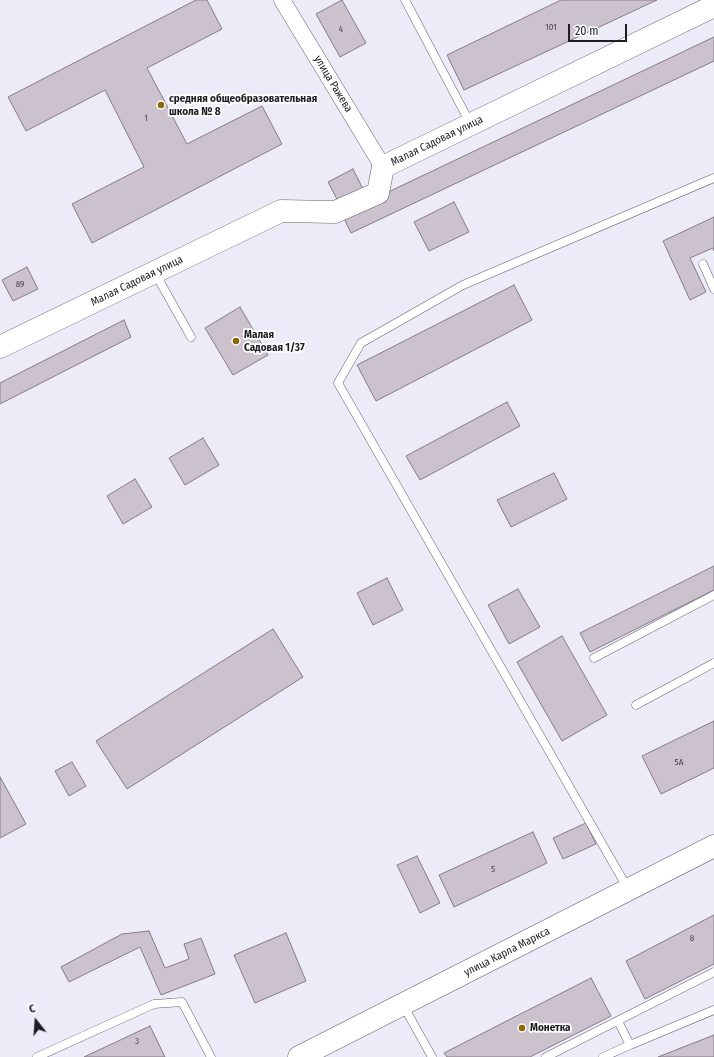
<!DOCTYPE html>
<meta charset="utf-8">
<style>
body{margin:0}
#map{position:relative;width:714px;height:1057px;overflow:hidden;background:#eeebf9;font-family:"Fira Sans Condensed",sans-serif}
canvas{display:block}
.north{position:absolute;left:16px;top:1001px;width:40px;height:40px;-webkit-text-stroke:3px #fff;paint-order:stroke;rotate:343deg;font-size:11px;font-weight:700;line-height:16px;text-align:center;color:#1e1d22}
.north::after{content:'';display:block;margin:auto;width:14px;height:18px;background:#1e1d22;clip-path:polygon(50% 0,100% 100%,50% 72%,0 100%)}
.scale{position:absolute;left:568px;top:24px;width:59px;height:18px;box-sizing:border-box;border:2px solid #1e1d22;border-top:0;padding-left:5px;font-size:12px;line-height:14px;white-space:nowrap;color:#1e1d22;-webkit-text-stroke:3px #fff;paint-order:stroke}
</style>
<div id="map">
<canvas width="714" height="1057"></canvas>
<div class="north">С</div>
<div class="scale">20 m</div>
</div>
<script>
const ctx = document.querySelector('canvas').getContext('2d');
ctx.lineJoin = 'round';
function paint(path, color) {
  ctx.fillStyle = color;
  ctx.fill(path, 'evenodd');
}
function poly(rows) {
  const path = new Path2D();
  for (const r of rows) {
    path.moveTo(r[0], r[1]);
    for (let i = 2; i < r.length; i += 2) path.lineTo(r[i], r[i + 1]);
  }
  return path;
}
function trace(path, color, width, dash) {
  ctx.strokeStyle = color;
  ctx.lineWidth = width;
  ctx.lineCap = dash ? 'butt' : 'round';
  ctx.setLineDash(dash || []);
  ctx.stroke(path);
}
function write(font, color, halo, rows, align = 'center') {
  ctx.font = font + ' "Fira Sans Condensed",sans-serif';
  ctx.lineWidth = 3.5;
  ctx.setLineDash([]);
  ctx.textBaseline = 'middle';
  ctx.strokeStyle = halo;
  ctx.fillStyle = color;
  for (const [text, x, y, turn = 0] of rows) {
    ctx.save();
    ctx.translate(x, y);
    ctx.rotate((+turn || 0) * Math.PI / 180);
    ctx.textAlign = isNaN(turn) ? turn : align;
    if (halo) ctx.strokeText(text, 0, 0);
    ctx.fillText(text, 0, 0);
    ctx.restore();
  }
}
const building = poly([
 [196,0,207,0,222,29,147,68,187,144,262,106,282,144,92,243,72,204,144,167,105,90,26,131,8,97,196,0],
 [342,0,366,43,340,57,316,14,342,0],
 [561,0,657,0,464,90,447,55,561,0],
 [714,37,714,61,351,233,342,214,714,37],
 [353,169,364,191,339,203,328,182,353,169],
 [454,202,469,232,429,251,414,222,454,202],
 [714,217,714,251,713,248,690,258,706,292,690,300,663,241,714,217],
 [27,267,38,289,13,301,2,280,27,267],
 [514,285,532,320,376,401,357,365,514,285],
 [240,307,268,355,233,375,205,328,240,307],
 [124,320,131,337,0,404,0,383,124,320],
 [507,402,520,426,420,480,406,456,507,402],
 [203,438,219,465,185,485,169,458,203,438],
 [554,473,567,499,511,527,497,500,554,473],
 [135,479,152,507,123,524,107,496,135,479],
 [714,566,714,590,590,652,580,633,714,566],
 [387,578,403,610,373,625,357,593,387,578],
 [518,589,540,627,509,644,488,605,518,589],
 [273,629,303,677,127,789,96,741,273,629],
 [562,636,607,715,562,741,517,662,562,636],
 [714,721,714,768,661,794,642,756,714,721],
 [72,762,86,786,69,796,55,771,72,762],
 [0,777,26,824,0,838,0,777],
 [586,823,596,844,563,859,553,838,586,823],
 [533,832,547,863,454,907,439,875,533,832],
 [417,856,440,903,420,913,397,865,417,856],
 [714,915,714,964,645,999,626,961,714,915],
 [149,931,165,968,189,959,184,944,201,938,215,974,161,995,140,947,69,982,61,967,122,934,149,931],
 [286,933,306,981,255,1003,234,955,286,933],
 [591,978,611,1016,530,1057,447,1057,444,1053,591,978],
 [150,1026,165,1057,84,1057,150,1026],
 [714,1035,714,1057,658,1057,714,1035]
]);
const lane = poly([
 [405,0,470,123],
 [703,264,714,289],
 [155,273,191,337],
 [594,658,714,595],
 [636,705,714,663],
 [628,889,338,383,361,343,463,285,714,178],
 [403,1005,432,1057],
 [630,1045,714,1010],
 [37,1057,154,1004,182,1002,211,1057],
 [546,1057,714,972],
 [603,1057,630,1045,618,1021]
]);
const street = poly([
 [282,0,383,167]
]);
const secondary = poly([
 [0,347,281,211,335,212,378,193,383,167,714,6]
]);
const primary = poly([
 [299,1057,714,846]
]);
const markers = [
 [161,105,4,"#8c6809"],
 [236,341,4,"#8c6809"],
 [522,1028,4,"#8c6809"]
];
const numberNames = [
 ["101",551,27],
 ["4",341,29],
 ["1",146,118],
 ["89",20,284],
 ["5А",679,762],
 ["5",493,869],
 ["8",692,938],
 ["3",137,1041]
];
const streetNames = [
 ["улица Ражева",333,84,59],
 ["Малая Садовая улица",437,141,-26],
 ["Малая Садовая улица",137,281,-26],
 ["улица Карла Маркса",507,952,-27]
];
const poiNames = [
 ["средняя общеобразовательная",169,99],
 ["школа № 8",169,112],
 ["Малая",244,335],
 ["Садовая 1/37",244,348],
 ["Монетка",530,1028]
];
paint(building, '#ccc2cd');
trace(building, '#857b85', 1);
trace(lane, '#64616e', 9);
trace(street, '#64616e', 17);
trace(secondary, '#64616e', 23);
trace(primary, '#64616e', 23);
trace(lane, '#fff', 8);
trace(street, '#fff', 16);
trace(secondary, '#fff', 22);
trace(primary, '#fff', 22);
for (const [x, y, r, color] of markers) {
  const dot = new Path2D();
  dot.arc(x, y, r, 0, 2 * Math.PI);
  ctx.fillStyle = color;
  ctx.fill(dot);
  trace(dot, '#fff', 1.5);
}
write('9px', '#4a464d', null, numberNames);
write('11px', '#1e1d22', '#fff', streetNames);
write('bold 11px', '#1e1d22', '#fff', poiNames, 'left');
</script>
